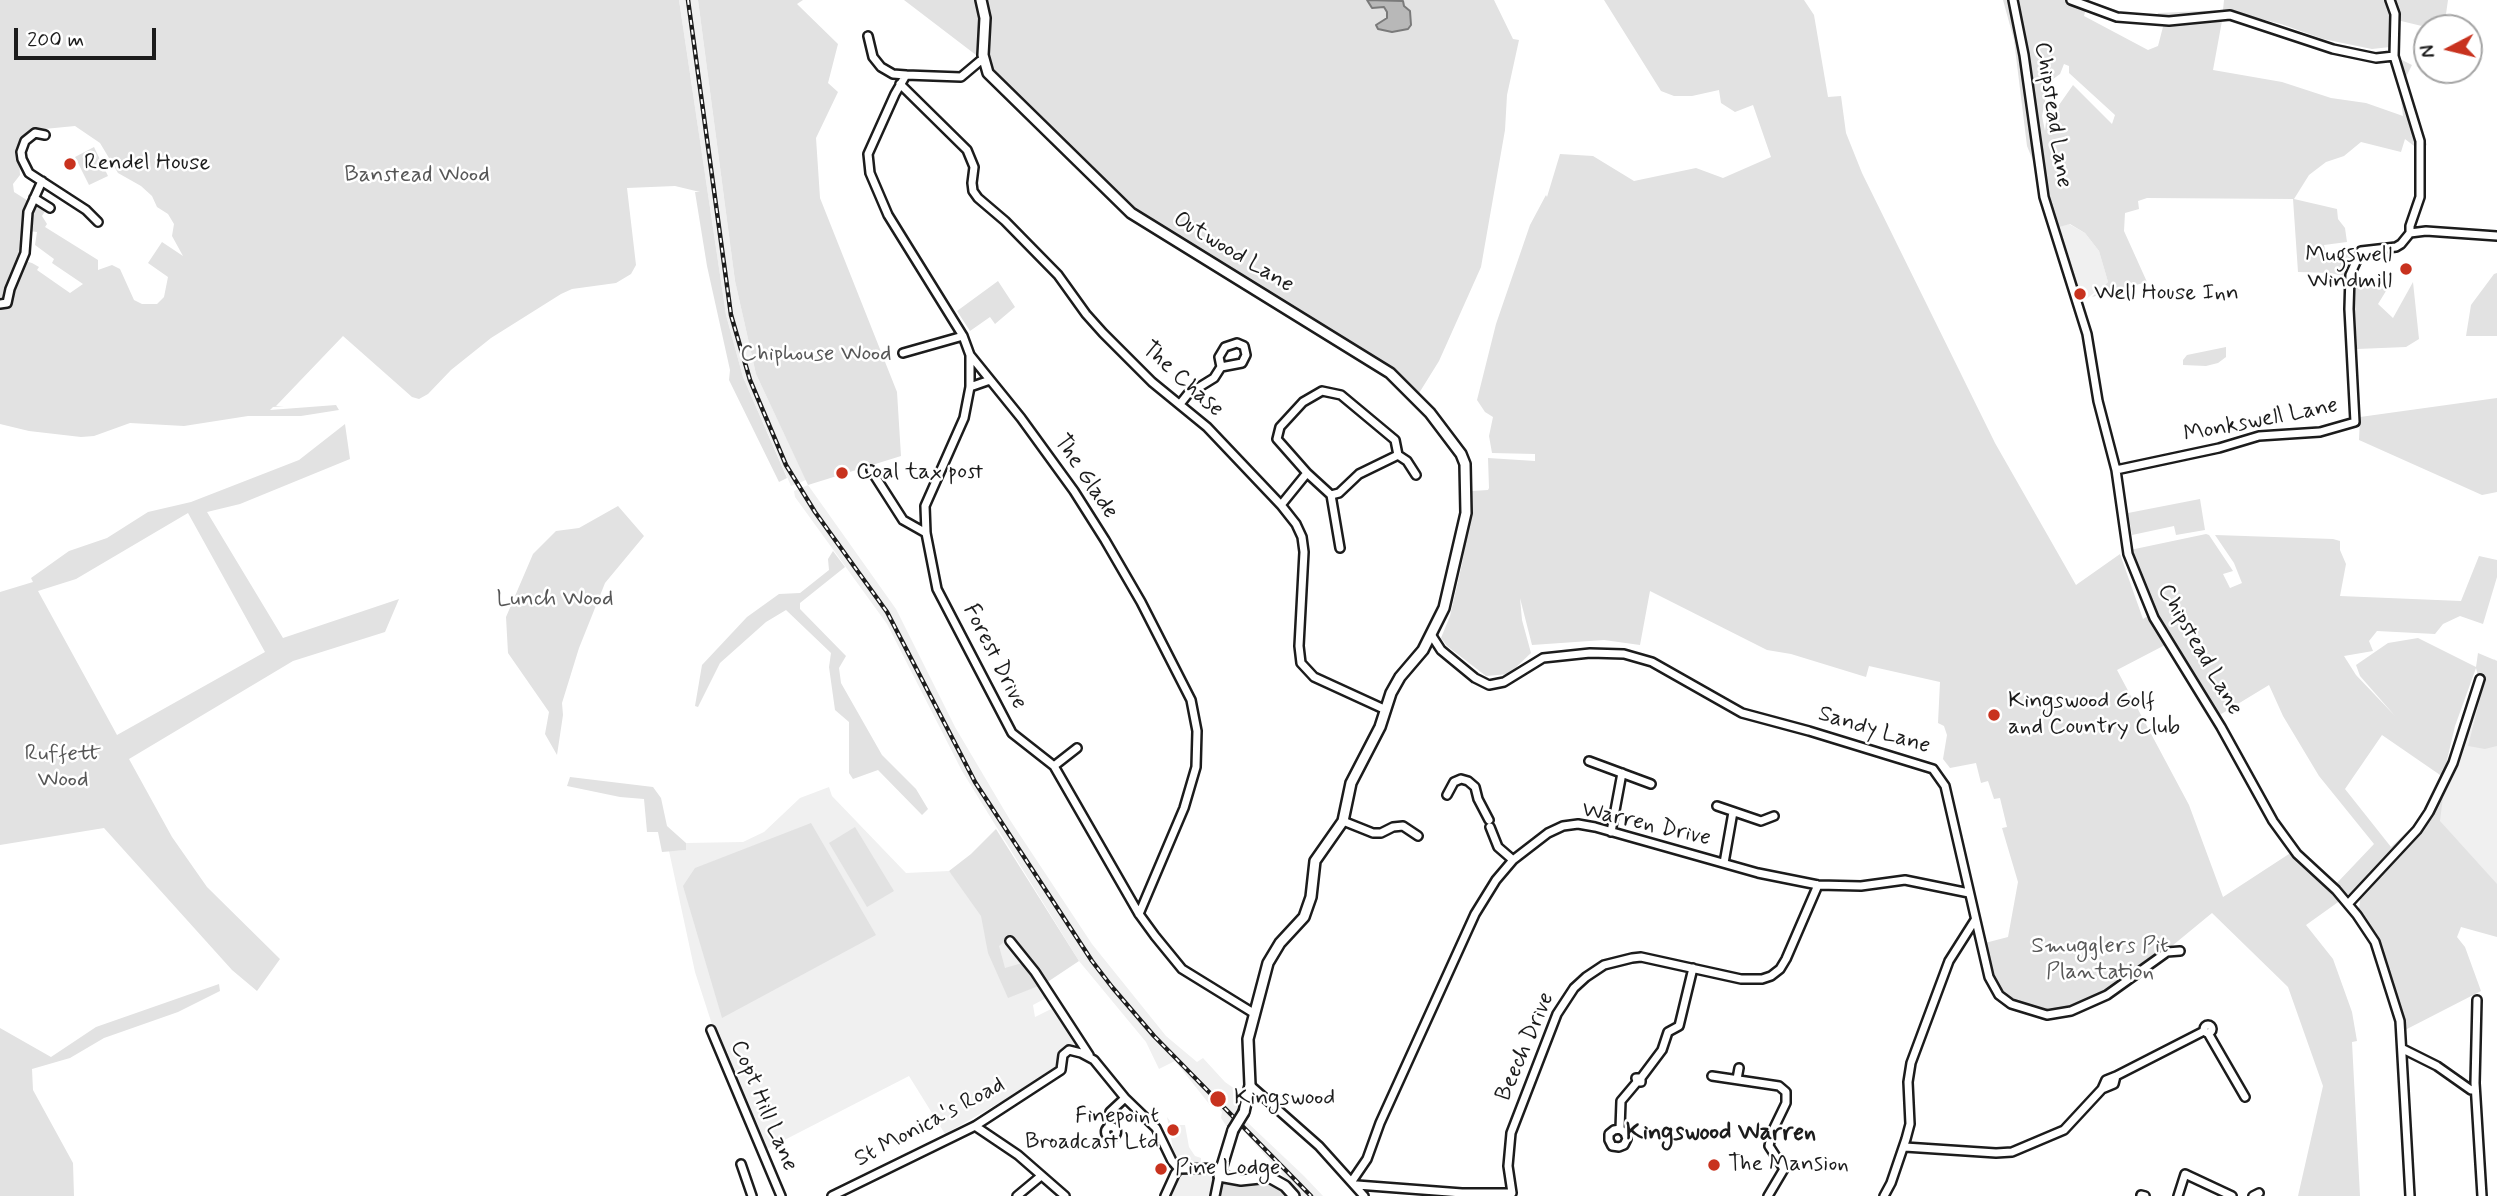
<!DOCTYPE html>
<style>
body{margin:0}
#map{position:relative;width:2497px;height:1196px;overflow:hidden;background:#fff;font-family:Mynerve,sans-serif}
canvas{display:block}
.north{position:absolute;left:2413px;top:14px;width:70px;height:70px;box-sizing:border-box;background:#fff;border:2px solid #a4a4a4;border-radius:50%;rotate:263deg;font-size:19px;font-weight:700;line-height:28px;text-align:center;color:#1c1c1c}
.north::after{content:'';display:block;margin:auto;width:24px;height:32px;background:#c8321e;clip-path:polygon(50% 0,100% 100%,50% 72%,0 100%)}
.scale{position:absolute;left:14px;top:28px;width:142px;height:32px;box-sizing:border-box;border:4px solid #1c1c1c;border-top:0;padding-left:9px;font-size:21px;line-height:24px;white-space:nowrap;color:#1c1c1c;-webkit-text-stroke:5px #fff;paint-order:stroke}
</style>
<div id="map">
<canvas width="2497" height="1196"></canvas>
<div class="north">N</div>
<div class="scale">200 m</div>
</div>
<script>
const ctx = document.querySelector('canvas').getContext('2d');
ctx.lineJoin = 'round';
function paint(path, color) {
  ctx.fillStyle = color;
  ctx.fill(path, 'evenodd');
}
function poly(rows) {
  const path = new Path2D();
  for (const r of rows) {
    if (r.length === 3) {
      path.moveTo(r[0] + r[2], r[1]);
      path.arc(r[0], r[1], r[2], 0, 2 * Math.PI);
      continue;
    }
    path.moveTo(r[0], r[1]);
    for (let i = 2; i < r.length; i += 2) path.lineTo(r[i], r[i + 1]);
  }
  return path;
}
function trace(path, color, width, dash) {
  ctx.strokeStyle = color;
  ctx.lineWidth = width;
  ctx.lineCap = dash ? 'butt' : 'round';
  ctx.setLineDash(dash || []);
  ctx.stroke(path);
}
function write(font, color, halo, rows, align = 'center') {
  ctx.font = font + ' Mynerve,sans-serif';
  ctx.lineWidth = 5;
  ctx.setLineDash([]);
  ctx.textBaseline = 'middle';
  ctx.strokeStyle = halo;
  ctx.fillStyle = color;
  for (const [text, x, y, turn = 0] of rows) {
    ctx.save();
    ctx.translate(x, y);
    ctx.rotate((+turn || 0) * Math.PI / 180);
    ctx.textAlign = isNaN(turn) ? turn : align;
    if (halo) ctx.strokeText(text, 0, 0);
    ctx.fillText(text, 0, 0);
    ctx.restore();
  }
}
const built = poly([
 [679,0,698,0,735,281,756,374,806,480,791,486,743,377,726,315],
 [2069,224,2085,233,2099,251,2108,282,2085,300,2078,301,2056,228],
 [808,485,896,609,955,727,1010,820,1092,944,1166,1036,1197,1062,1203,1058,1225,1082,1242,1094,1237,1104,1242,1111,1229,1130,1221,1118,1222,1112,1214,1103,1210,1105,1175,1061,1159,1069,1146,1042,1079,961,962,771,887,624,795,497,794,491],
 [2494,659,2497,661,2497,886,2429,821,2443,797],
 [829,787,832,796,906,873,949,871,1011,937,1048,997,1033,1005,1035,1017,1055,1007,1082,1048,1066,1047,1058,1056,1055,1071,945,1134,909,1076,765,1150,719,1046,695,972,669,851,685,850,686,843,743,842,764,832,800,798],
 [1167,1117,1173,1125,1185,1125,1189,1147,1195,1156,1201,1158,1201,1163,1181,1163,1174,1154],
 [1247,1122,1304,1176,1323,1196,1301,1196,1241,1128],
 [1216,1171,1211,1196,1169,1196,1181,1173]
]);
const green = poly([
 [0,0,679,0,726,315,743,377,787,478,779,482,729,380,730,370,707,266,695,192,700,192,675,186,627,188,636,265,631,274,616,283,572,289,561,294,491,338,451,370,428,394,419,399,412,397,343,336,276,406,284,406,273,407,270,410,336,405,339,410,301,416,248,416,184,426,130,423,94,436,81,437,29,431,0,424],
 [75,126,100,143,118,173,141,186,152,196,157,207,168,214,174,224,172,236,183,256,162,242,148,263,168,277,164,297,157,304,142,304,134,300,120,269,112,265,98,270,98,260,45,227,47,224,42,216,47,208,39,204,34,203,30,212,29,231,37,232,35,245,54,259,52,263,83,284,70,293,37,270,39,267,32,263,21,260,30,202,14,192,13,184,20,175,19,158,23,140,34,130],
 [698,0,803,0,797,4,838,44,828,83,838,92,816,138,820,198,897,392,901,456,808,485,756,374,735,281],
 [904,0,977,0,982,15,979,49,976,55],
 [984,0,1494,0,1513,39,1519,40,1507,95,1505,130,1481,267,1439,361,1416,398,1399,380,1131,213,993,76,985,51],
 [1604,0,1804,0,1814,15,1828,97,1841,96,1846,133,1862,173,1995,443,2076,585,2120,554,2143,619,2148,616,2165,645,2117,670,2189,805,2223,897,2292,852,2341,900,2306,925,2333,959,2352,1012,2357,1041,2352,1042,2360,1196,2298,1196,2323,1086,2288,987,2212,913,2161,955,2107,995,2054,1015,2027,1011,1999,995,1981,944,2008,937,2018,882,2002,828,2007,827,2000,798,1994,799,1988,781,1981,783,1976,763,1950,768,1943,759,1947,735,1944,726,1938,723,1940,682,1869,666,1866,677,1791,654,1767,650,1650,591,1640,645,1604,640,1532,645,1520,598,1522,620,1531,653,1509,674,1486,676,1447,646,1441,638,1450,616,1462,564,1471,512,1472,491,1488,490,1489,488,1488,458,1535,461,1535,454,1492,453,1489,436,1493,417,1485,412,1477,400,1496,324,1530,225,1546,195,1547,197,1560,154,1593,156,1634,181,1696,168,1723,178,1771,157,1753,105,1735,112,1721,103,1719,90,1692,96,1674,96,1661,91],
 [2003,0,2012,0,2023,30,2016,0,2089,0,2115,10,2115,13,2079,0,2064,1,2086,8,2084,16,2148,50,2158,46,2164,23,2157,17,2158,13,2223,10,2224,0,2387,0,2392,7,2390,47,2372,49,2323,39,2281,24,2224,10,2213,70,2282,82,2331,98,2366,103,2403,116,2399,83,2390,61,2398,58,2412,65,2405,79,2427,145,2418,149,2405,139,2401,152,2361,142,2344,156,2326,162,2309,175,2294,199,2337,209,2338,219,2345,228,2347,242,2324,245,2326,255,2353,253,2346,277,2331,273,2298,272,2293,199,2147,198,2138,201,2139,209,2125,213,2124,231,2147,282,2092,297,2108,282,2099,251,2085,233,2070,224,2056,228,2046,193,2027,146,2014,40],
 [2064,64,2069,66,2069,73,2115,115,2112,124,2073,85,2059,105,2048,105,2045,131,2042,116,2049,82,2060,74],
 [2392,0,2448,0,2444,28,2430,28,2397,20],
 [94,147,108,176,89,185,75,157],
 [2497,273,2497,336,2466,336,2471,305,2494,274],
 [2353,278,2373,281,2386,291,2378,304,2393,318,2413,282,2419,339,2406,347,2357,349],
 [998,281,1015,307,995,324,990,317,970,331,957,311],
 [2226,347,2226,357,2218,363,2206,366,2183,365,2183,360,2187,355],
 [2497,398,2497,492,2482,495,2359,440,2360,417],
 [345,424,350,459,240,504,207,512,283,638,399,599,385,632,293,661,129,759,172,837,207,887,280,959,257,991,232,970,104,828,0,845,0,592,33,582,31,578,69,551,107,538,148,512,191,502,299,460],
 [188,513,265,652,117,735,38,591,76,579],
 [2200,499,2205,530,2176,535,2174,526,2132,535,2128,513],
 [618,506,644,536,605,583,579,648,562,703,563,715,557,755,545,734,549,712,508,653,506,617,533,554,556,531,579,528],
 [2206,534,2209,535,2233,571,2223,574,2230,588,2242,583,2234,563,2215,535,2333,539,2340,541,2340,550,2346,564,2340,596,2461,601,2479,556,2497,560,2497,577,2483,624,2460,616,2443,624,2435,634,2377,631,2369,641,2373,651,2344,656,2356,675,2395,716,2360,676,2356,665,2388,643,2418,638,2476,667,2478,653,2497,661,2497,746,2485,749,2468,746,2482,691,2476,668,2455,726,2443,777,2382,735,2345,789,2391,847,2443,797,2440,821,2497,884,2497,937,2461,927,2457,937,2465,947,2481,991,2405,1030,2385,961,2376,937,2359,910,2361,892,2370,875,2349,894,2343,894,2336,884,2374,844,2319,776,2283,716,2269,685,2218,716,2159,620,2130,550],
 [833,551,845,567,800,603,800,609,846,656,839,668,841,683,882,755,916,789,928,809,922,815,878,770,853,779,849,773,849,722,835,710,829,667,831,653,786,610,766,622,720,663,698,707,695,706,702,665,747,617,779,594,800,593,829,570,828,559],
 [570,777,653,787,661,798,667,826,686,843,686,850,662,852,658,832,647,832,644,799,620,797,567,786],
 [811,823,876,935,722,1018,683,886,695,868],
 [855,827,894,891,867,907,829,843],
 [996,829,1079,961,1046,983,1008,998,988,953,981,916,949,871,971,854],
 [1007,939,1012,940,1029,961,1005,968,999,946],
 [219,984,220,991,178,1012,104,1038,70,1058,32,1069,33,1090,73,1163,74,1196,0,1196,0,1028,51,1057,96,1027],
 [1219,1176,1269,1177,1294,1196,1215,1196]
]);
const water = poly([
 [1367,0,1403,1,1404,6,1410,11,1411,25,1408,29,1392,32,1378,29,1376,25,1387,18,1387,12,1384,7,1372,8,1367,0]
]);
const minor = poly([
 [2013,0,2024,55,2044,197,2087,334,2098,401,2116,470,2128,554,2154,618,2221,727,2273,821,2297,854,2336,890,2357,915,2375,942,2400,1021,2410,1196],
 [2071,0,2117,17,2169,21,2230,15,2333,49,2376,58,2394,56],
 [2390,0,2395,14,2394,56,2420,141,2420,197,2410,226,2410,233],
 [868,36,873,57,881,67,893,74,906,75,895,94,868,154,870,173,888,215,963,336,970,355,1021,418,1074,491,1105,540,1141,602,1191,700,1197,731,1196,767,1184,808,1139,914],
 [906,75,961,77,980,61,983,60],
 [900,84,967,150,974,167,972,183,973,191,978,198,1005,221,1058,275,1086,314,1103,333,1152,382,1207,427,1281,505,1296,524,1302,537,1304,552,1299,646,1301,663,1314,677,1386,710],
 [45,135,35,133,25,141,21,152,22,159,29,173,86,210,98,222],
 [34,198,50,208],
 [2410,233,2426,231,2497,236],
 [0,304,7,303,10,289,25,253,28,212,42,181],
 [903,353,963,336],
 [970,355,970,387,964,418,925,506,926,533,937,589,1012,733,1054,766,1139,914,1155,936,1182,969,1255,1014],
 [970,387,990,380],
 [1180,404,1188,394,1214,378,1221,367,1219,357,1225,347,1237,343,1244,346,1246,355,1242,363,1221,367],
 [871,470,903,520,926,533],
 [2116,470,2219,448,2259,436,2320,432,2355,422,2349,309,2350,275,2361,251,2396,247,2401,244,2410,233],
 [1331,495,1339,493,1359,474,1398,455],
 [1281,505,1307,473],
 [1340,548,1331,495,1307,473,1277,439,1280,427,1303,402,1322,391,1341,395,1395,440,1398,455,1407,461,1416,475],
 [1432,636,1441,650,1475,678,1489,685,1504,682,1543,658,1590,653,1624,654,1652,662,1742,713,1809,731,1933,769,1945,786,1989,977,1999,995,2011,1004,2047,1015,2071,1011,2107,995,2167,952,2180,951],
 [1589,761,1651,784],
 [1054,766,1077,748],
 [1447,795,1454,782,1461,779,1468,781,1475,787,1478,799,1489,820],
 [1717,806,1761,821,1774,816],
 [1343,821,1373,833,1381,833,1393,827,1403,826,1418,836],
 [1490,827,1498,847,1513,860],
 [1611,832,1622,773],
 [1724,863,1733,812],
 [2348,904,2417,830,2429,812,2453,763,2480,679],
 [1010,941,1035,972,1089,1055],
 [2477,1000,2475,1083,2482,1196],
 [2208,1029,4],
 [711,1030,781,1196],
 [2208,1033,2245,1097],
 [2403,1049,2437,1066,2471,1090,2475,1090],
 [1712,1076,1779,1086,1786,1092,1786,1103,1772,1132,1769,1146,1784,1169,1768,1196],
 [2116,1076,2204,1031],
 [1641,1078,1662,1050,1668,1032,1679,1026,1693,968],
 [1737,1079,1739,1068],
 [1250,1085,1319,1146,1364,1196],
 [975,1126,1018,1155,1065,1196],
 [1111,1132,5.5],
 [1109,1127,1110,1112,1125,1098],
 [1620,1129,1614,1130,1609,1134,1609,1140,1612,1146,1619,1147,1624,1145,1627,1139,1625,1133,1620,1129,1621,1101,1637,1082,1641,1082,1641,1078,1636,1078,1637,1082],
 [1905,1147,1996,1153,2012,1152,2064,1130,2102,1089,2106,1080,2116,1076,2114,1084,2102,1089],
 [741,1164,752,1196],
 [1352,1181,1367,1159,1380,1123,1475,914,1496,880,1513,860,1548,833,1563,826,1578,824,1595,827,1758,873,1818,885,1861,886,1905,880,1969,893],
 [1357,1185,1462,1193,1512,1193,1508,1166,1511,1133,1557,1014,1574,988,1586,977,1604,965,1632,958,1641,957,1741,979,1762,979,1771,976,1780,969,1786,959,1818,885],
 [2141,1195,2145,1196],
 [832,1196,975,1126,1061,1070,1063,1055,1069,1050,1081,1053,1094,1060,1125,1098,1156,1128,1172,1161,1179,1169],
 [1017,1196,1041,1176],
 [1165,1196,1175,1174,1179,1169,1221,1168],
 [1215,1196,1219,1176],
 [1884,1196,1891,1183,1906,1139,1910,1124,1908,1082,1911,1063,1949,961,1975,920],
 [2178,1196,2185,1174,2232,1196],
 [2253,1196,2259,1193]
]);
const major = poly([
 [981,0,985,18,983,55,988,73,1131,213,1390,373,1430,413,1461,454,1465,464,1466,513,1444,608,1423,650,1400,677,1391,693,1380,727,1351,783,1343,821,1315,861,1311,897,1304,917,1280,943,1268,963,1248,1039,1250,1085,1244,1112],
 [1233,1130,1219,1176,1241,1180,1269,1177,1285,1186,1294,1196]
]);
const rail = poly([
 [688,0,731,315,750,380,786,465,815,512,887,612,975,782,1092,961,1112,987,1154,1036,1311,1196]
]);
const majorBridge = poly([
 [1233,1130,1244,1112]
]);
const markers = [
 [70,164,7,"#c8321e"],
 [2406,269,7,"#c8321e"],
 [2080,294,7,"#c8321e"],
 [842,473,7,"#c8321e"],
 [1994,715,7,"#c8321e"],
 [1218,1099,9,"#c8321e"],
 [1173,1130,7,"#c8321e"],
 [1714,1165,7,"#c8321e"],
 [1161,1169,7,"#c8321e"]
];
const streetNames = [
 ["Chipstead Lane",2052,115,81],
 ["Outwood Lane",1233,253,31],
 ["The Chase",1182,380,42],
 ["Monkswell Lane",2261,421,-11],
 ["The Glade",1085,477,56],
 ["Chipstead Lane",2199,650,60],
 ["Forest Drive",994,657,63],
 ["Sandy Lane",1874,731,17],
 ["Warren Drive",1646,825,13],
 ["Beech Drive",1526,1047,-67],
 ["Copt Hill Lane",763,1106,67],
 ["St Monica's Road",930,1123,-28]
];
const poiNames = [
 ["Rendel House",84,164],
 ["Mugswell",2392,256,"right"],
 ["Windmill",2392,282,"right"],
 ["Well House Inn",2094,294],
 ["Coal tax post",856,473],
 ["Kingswood Golf",2008,702],
 ["and Country Club",2008,728],
 ["Kingswood",1234,1099],
 ["Finepoint",1159,1117,"right"],
 ["Broadcast Ltd",1159,1143,"right"],
 ["The Mansion",1728,1165],
 ["Pine Lodge",1175,1169]
];
const parkNames = [
 ["Banstead Wood",417,176],
 ["Chiphouse Wood",816,355],
 ["Lunch Wood",555,600],
 ["Ruffett",63,755],
 ["Wood",63,781],
 ["Smugglers Pit",2100,947],
 ["Plantation",2100,973]
];
const neighbourhoodNames = [
 ["Kingswood Warren",1721,1134]
];
paint(built, '#f0f0f0');
paint(green, '#e2e2e2');
paint(water, '#b8b8b8');
trace(water, '#7a7a7a', 2);
trace(minor, '#1c1c1c', 12);
trace(major, '#1c1c1c', 14);
trace(minor, '#fff', 7);
trace(major, '#fff', 9);
trace(rail, '#1c1c1c', 4.5);
trace(rail, '#fff', 2, [5]);
trace(majorBridge, '#1c1c1c', 14, []);
trace(majorBridge, '#fff', 9);
for (const [x, y, r, color] of markers) {
  const dot = new Path2D();
  dot.arc(x, y, r, 0, 2 * Math.PI);
  ctx.fillStyle = color;
  ctx.fill(dot);
  trace(dot, '#fff', 2.5);
}
write('23px', '#1c1c1c', '#fff', streetNames);
write('23px', '#1c1c1c', '#fff', poiNames, 'left');
write('23px', '#575757', '#fff', parkNames);
write('bold 24px', '#1c1c1c', '#fff', neighbourhoodNames);
</script>
